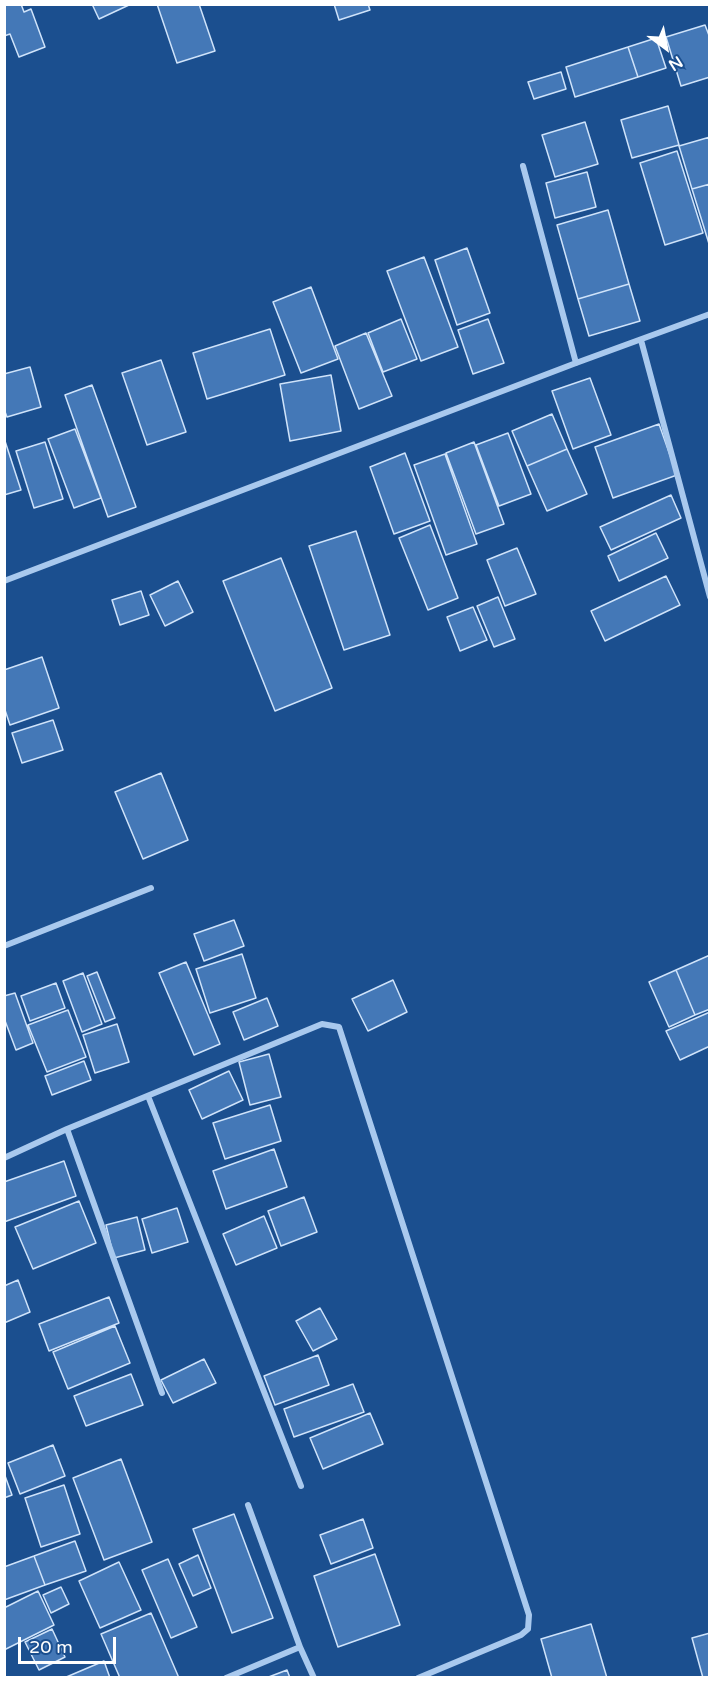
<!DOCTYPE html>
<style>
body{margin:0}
#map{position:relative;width:714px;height:1682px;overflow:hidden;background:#1b4f8f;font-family:"Varela Round",sans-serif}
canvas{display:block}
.frame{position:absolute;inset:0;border:6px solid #fff;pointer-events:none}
.north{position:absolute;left:636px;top:18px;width:60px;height:60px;-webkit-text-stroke:4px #1b4f8f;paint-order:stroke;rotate:148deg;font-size:16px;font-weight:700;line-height:24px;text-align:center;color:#fff}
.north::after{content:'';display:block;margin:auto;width:21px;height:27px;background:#fff;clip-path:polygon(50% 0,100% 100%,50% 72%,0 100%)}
.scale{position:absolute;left:18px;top:1637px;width:98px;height:27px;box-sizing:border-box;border:3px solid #fff;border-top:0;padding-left:8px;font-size:18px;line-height:21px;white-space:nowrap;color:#fff;-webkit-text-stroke:4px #1b4f8f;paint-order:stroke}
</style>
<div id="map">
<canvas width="714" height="1682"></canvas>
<div class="frame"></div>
<div class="north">N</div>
<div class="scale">20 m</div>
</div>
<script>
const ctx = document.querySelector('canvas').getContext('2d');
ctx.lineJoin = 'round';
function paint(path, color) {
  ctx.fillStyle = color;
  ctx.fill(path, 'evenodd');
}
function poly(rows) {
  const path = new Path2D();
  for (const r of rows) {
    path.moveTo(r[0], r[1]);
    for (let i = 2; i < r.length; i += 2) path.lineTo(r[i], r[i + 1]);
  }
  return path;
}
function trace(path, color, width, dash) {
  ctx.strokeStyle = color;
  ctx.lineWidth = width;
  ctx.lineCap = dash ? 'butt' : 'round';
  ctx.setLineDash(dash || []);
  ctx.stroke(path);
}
const building = poly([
 [4,4,21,4,24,12,31,9,45,47,19,57,10,34,4,36,4,4],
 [92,4,128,4,129,5,99,19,92,4],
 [157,4,199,4,215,51,177,63,157,4],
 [334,4,368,4,370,10,339,20,334,4],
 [705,25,710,38,710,77,681,86,666,37,705,25],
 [656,38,666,68,638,77,628,47,656,38],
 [628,47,638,77,575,97,566,67,628,47],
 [561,72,566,89,534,99,528,82,561,72],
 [668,106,679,145,632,158,621,120,668,106],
 [585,122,598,164,555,177,542,135,585,122],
 [710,137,710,184,692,189,679,146,710,137],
 [677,151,703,233,665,245,640,163,677,151],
 [587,172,596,207,555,218,546,183,587,172],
 [710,184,710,247,692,189,710,184],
 [608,210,629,284,578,299,557,225,608,210],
 [467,248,490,313,457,325,435,260,467,248],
 [424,257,458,347,421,361,387,271,424,257],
 [629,284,640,321,589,336,578,299,629,284],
 [311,287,338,359,301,373,273,302,311,287],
 [401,319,417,359,383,372,368,333,401,319],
 [488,319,504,363,473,374,458,330,488,319],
 [270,329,285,375,207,399,193,353,270,329],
 [366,333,392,396,359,409,335,346,366,333],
 [161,360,186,432,147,445,122,373,161,360],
 [30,367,41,407,7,417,4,409,4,374,30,367],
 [331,375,341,431,290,441,280,384,331,375],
 [590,378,611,435,573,449,552,391,590,378],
 [92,385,136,507,108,517,65,395,92,385],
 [552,414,567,449,527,466,512,431,552,414],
 [659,424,677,475,613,498,595,447,659,424],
 [75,429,101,498,74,508,48,439,75,429],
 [508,433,531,494,499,506,476,445,508,433],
 [4,438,21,490,4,495,4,438],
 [45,442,63,499,34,508,16,451,45,442],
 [474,442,504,524,476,534,446,453,474,442],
 [567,449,587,494,547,511,527,466,567,449],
 [405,453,430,521,394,534,370,467,405,453],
 [445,454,477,544,446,555,414,465,445,454],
 [671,495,681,518,611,550,600,527,671,495],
 [430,525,458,598,428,610,399,538,430,525],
 [356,531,390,635,344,650,309,546,356,531],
 [656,533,668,558,619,581,608,556,656,533],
 [517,548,536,594,505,606,487,560,517,548],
 [281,558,332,688,275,711,223,581,281,558],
 [666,576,680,605,605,641,591,611,666,576],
 [178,581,193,612,165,626,150,595,178,581],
 [141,591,149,615,120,625,112,600,141,591],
 [498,597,515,639,494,647,477,606,498,597],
 [473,607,487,640,460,651,447,617,473,607],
 [42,657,59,708,10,725,4,707,4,670,42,657],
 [53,720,63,750,22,763,12,733,53,720],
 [161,773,188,840,143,859,115,792,161,773],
 [234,920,244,946,204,961,194,934,234,920],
 [242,954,256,998,210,1013,196,969,242,954],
 [710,955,710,1009,695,1015,676,970,710,955],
 [186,962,220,1044,194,1055,159,973,186,962],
 [676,970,695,1015,669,1027,649,982,676,970],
 [97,972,115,1018,105,1022,87,976,97,972],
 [83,973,102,1024,82,1032,63,981,83,973],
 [393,980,407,1012,368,1031,352,999,393,980],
 [56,983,65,1008,30,1021,21,996,56,983],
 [15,993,33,1043,16,1050,4,1018,4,996,15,993],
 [267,998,278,1026,244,1040,233,1012,267,998],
 [68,1010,86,1057,47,1072,28,1025,68,1010],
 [710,1012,710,1046,680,1060,666,1031,710,1012],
 [117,1024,129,1062,95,1073,83,1035,117,1024],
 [269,1054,281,1097,250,1105,239,1062,269,1054],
 [84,1061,91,1080,52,1095,45,1076,84,1061],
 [229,1071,243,1100,202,1119,189,1090,229,1071],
 [270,1105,281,1141,225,1159,213,1123,270,1105],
 [274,1149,287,1187,226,1209,213,1171,274,1149],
 [64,1161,76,1196,4,1222,4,1182,64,1161],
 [304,1197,317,1232,281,1246,268,1211,304,1197],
 [79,1201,96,1243,33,1269,15,1227,79,1201],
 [177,1208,188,1242,152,1253,142,1219,177,1208],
 [264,1216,277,1248,236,1265,223,1234,264,1216],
 [137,1217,145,1250,114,1258,106,1225,137,1217],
 [18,1280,30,1312,4,1323,4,1286,18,1280],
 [109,1297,119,1323,49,1351,39,1324,109,1297],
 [320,1308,337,1339,313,1351,296,1321,320,1308],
 [115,1326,130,1363,68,1389,53,1352,115,1326],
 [318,1355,329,1385,275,1405,264,1376,318,1355],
 [204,1359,216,1383,173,1403,161,1380,204,1359],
 [131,1374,143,1405,86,1426,74,1396,131,1374],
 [353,1384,364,1412,294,1437,284,1409,353,1384],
 [370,1413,383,1444,323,1469,310,1438,370,1413],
 [53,1445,65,1476,20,1494,8,1463,53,1445],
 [121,1459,152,1542,104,1560,73,1478,121,1459],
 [4,1473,12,1495,4,1498,4,1473],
 [64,1485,80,1534,41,1547,25,1498,64,1485],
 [234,1514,273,1618,232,1633,193,1529,234,1514],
 [363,1519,373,1548,331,1564,320,1535,363,1519],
 [75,1541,86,1571,45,1585,34,1556,75,1541],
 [375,1554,400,1625,338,1647,314,1576,375,1554],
 [198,1555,211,1588,193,1596,179,1564,198,1555],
 [34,1556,45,1585,4,1600,4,1567,34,1556],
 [168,1559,197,1627,171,1638,142,1570,168,1559],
 [119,1562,141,1610,100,1628,79,1581,119,1562],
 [61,1587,69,1604,51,1613,43,1595,61,1587],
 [38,1591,54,1625,4,1650,4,1608,38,1591],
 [151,1613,179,1678,120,1678,101,1634,151,1613],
 [591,1624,607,1678,552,1678,541,1639,591,1624],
 [52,1629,65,1657,39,1670,25,1642,52,1629],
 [710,1633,710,1678,703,1678,692,1638,710,1633],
 [104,1661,110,1678,64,1678,104,1661],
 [287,1670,290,1678,266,1678,287,1670]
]);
const minor = poly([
 [523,166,576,363],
 [641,340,710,597],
 [4,581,576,363,710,314],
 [4,946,151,888],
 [148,1096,301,1486],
 [67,1129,162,1393],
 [4,1158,67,1129,322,1024,339,1027,529,1615,528,1629,521,1635,418,1678],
 [248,1505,300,1647],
 [226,1678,300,1647,314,1678]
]);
paint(building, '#4478b7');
trace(building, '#cfe3fa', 1.5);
trace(minor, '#a9c9ee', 6);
</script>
